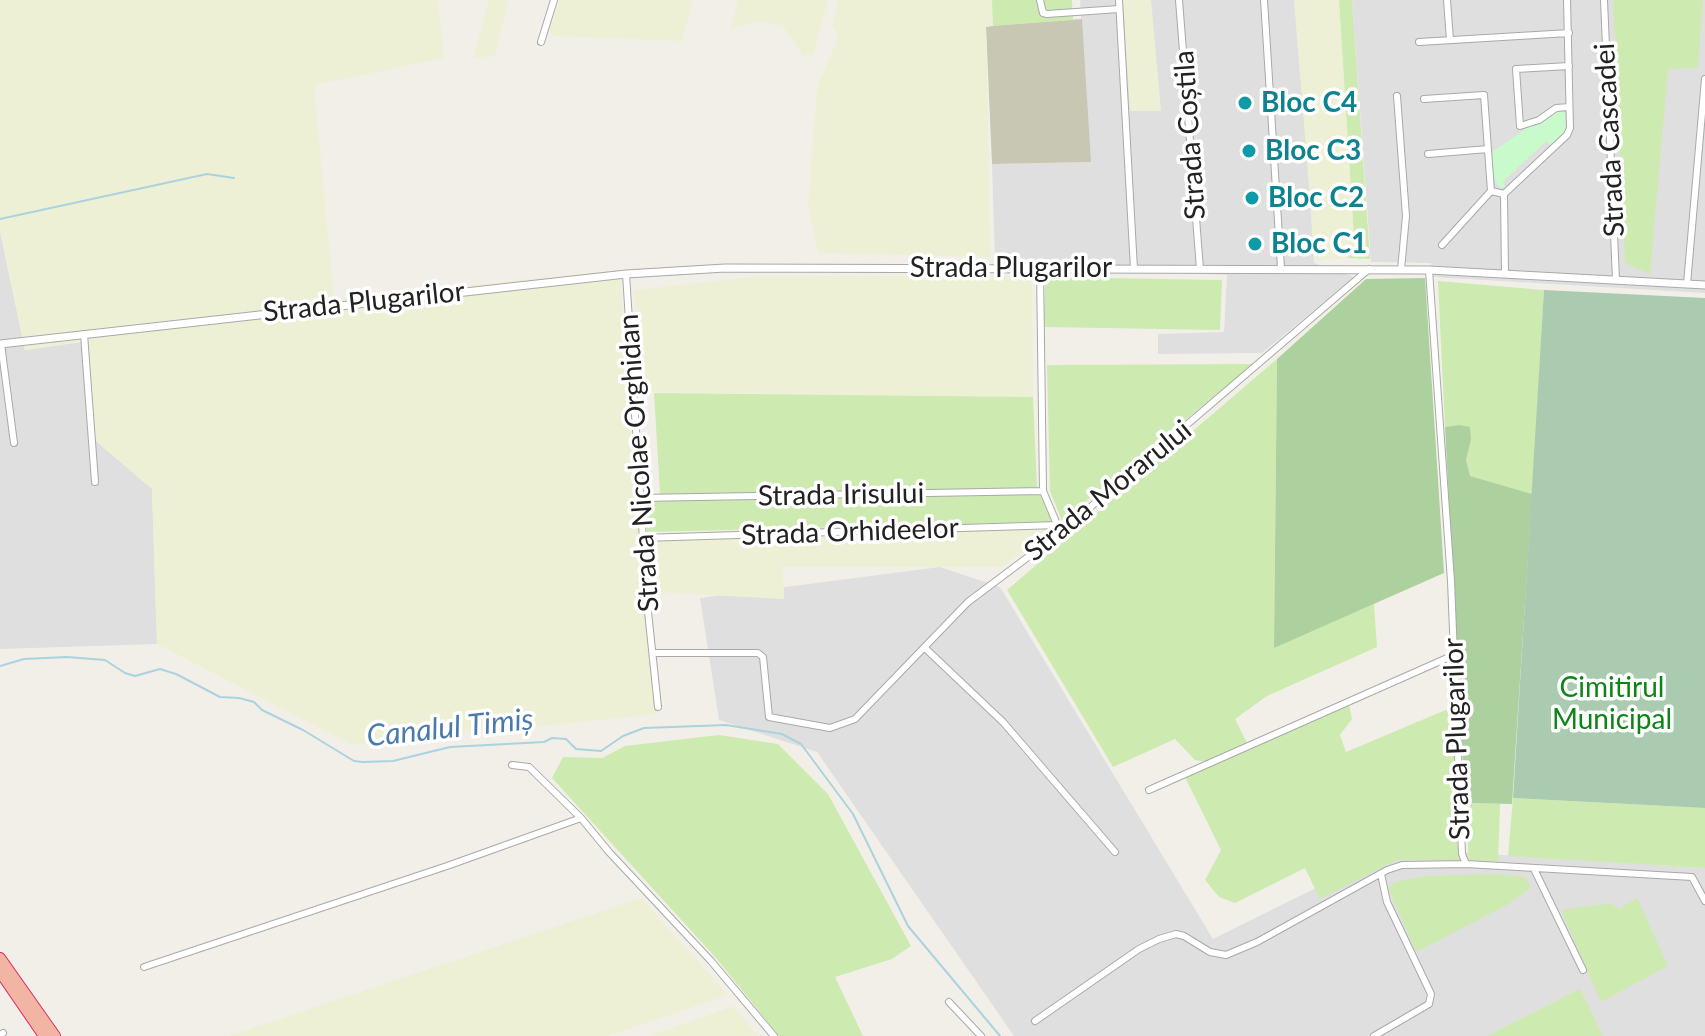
<!DOCTYPE html>
<meta charset="utf-8">
<style>
body{margin:0}
canvas{display:block;background:#f2efe9}
</style>
<canvas width="1705" height="1036"></canvas>
<script>
const ctx = document.querySelector('canvas').getContext('2d');
ctx.lineJoin = 'round';
function paint(path, color) {
  ctx.fillStyle = color;
  ctx.fill(path, 'evenodd');
}
function poly(rows) {
  const path = new Path2D();
  for (const r of rows) {
    path.moveTo(r[0], r[1]);
    for (let i = 2; i < r.length; i += 2) path.lineTo(r[i], r[i + 1]);
  }
  return path;
}
function trace(path, color, width, dash) {
  ctx.strokeStyle = color;
  ctx.lineWidth = width;
  ctx.lineCap = dash ? 'butt' : 'round';
  ctx.setLineDash(dash || []);
  ctx.stroke(path);
}
function write(font, color, halo, rows, align = 'center') {
  ctx.font = font + ' Lato,sans-serif';
  ctx.lineWidth = 7;
  ctx.setLineDash([]);
  ctx.textBaseline = 'middle';
  ctx.strokeStyle = halo;
  ctx.fillStyle = color;
  for (const [text, x, y, turn = 0] of rows) {
    ctx.save();
    ctx.translate(x, y);
    ctx.rotate((+turn || 0) * Math.PI / 180);
    ctx.textAlign = isNaN(turn) ? turn : align;
    if (halo) ctx.strokeText(text, 0, 0);
    ctx.fillText(text, 0, 0);
    ctx.restore();
  }
}
const residential = poly([
 [1080,0,1298,0,1314,263,1354,277,1262,353,1158,354,1158,334,1224,332,1227,275,995,264,992,164,1090,162],
 [1352,0,1705,0,1705,293,1433,277,1431,263,1371,262],
 [0,231,25,350,88,341,96,441,152,489,157,644,0,649],
 [940,567,1000,587,1213,939,1374,859,1456,852,1705,868,1705,1036,1014,1036,817,752,719,720,700,598]
]);
const construction = poly([
 [1082,19,1091,162,992,164,986,26]
]);
const farmland = poly([
 [0,0,438,0,444,58,314,85,334,299,620,270,641,576,658,714,352,745,157,644,152,489,96,441,88,341,25,350,0,231],
 [489,0,509,0,495,55,473,59],
 [559,0,693,0,682,41,554,36,549,32],
 [738,0,828,0,813,54,803,56,782,25,759,22,730,28],
 [839,0,992,0,993,26,986,27,991,257,818,253,808,205,817,88,838,37,832,25],
 [1123,0,1151,0,1161,111,1130,111],
 [1294,0,1339,0,1355,253,1347,258,1315,261],
 [760,276,1032,276,1033,397,639,392,634,290],
 [1053,522,1047,534,1002,567,783,567,784,599,650,592,647,533],
 [641,898,728,995,608,1036,228,1036],
 [733,1006,759,1036,649,1036]
]);
const grass = poly([
 [992,0,1072,0,1073,20,993,26],
 [1339,0,1352,0,1370,259,1347,258,1355,252],
 [1613,0,1703,0,1698,68,1668,69,1650,274,1625,263],
 [1045,277,1222,280,1220,330,1044,327],
 [1438,281,1544,290,1532,494,1469,476,1466,460,1471,440,1459,425,1445,427],
 [1277,359,1274,647,1374,604,1377,647,1267,696,1235,719,1248,745,1349,704,1352,719,1340,735,1346,752,1448,709,1455,747,1453,788,1459,860,1396,860,1320,899,1305,868,1235,903,1219,897,1205,880,1221,850,1184,775,1206,762,1195,760,1175,739,1113,767,1007,590],
 [1253,364,1062,521,1050,491,1047,365],
 [654,393,1033,397,1037,487,1053,522,647,532,644,501,660,493],
 [719,735,778,744,828,794,911,946,892,959,835,977,863,1036,779,1036,716,958,552,778,563,757,602,758,625,746],
 [1513,798,1705,808,1705,868,1508,856],
 [1465,803,1500,804,1498,862,1469,861],
 [1495,874,1525,877,1531,888,1507,905,1416,952,1388,888,1396,882,1426,876],
 [1637,898,1668,966,1601,1002,1561,910,1610,903,1619,909],
 [1580,989,1603,1036,1487,1036]
]);
const forest = poly([
 [1425,278,1444,573,1274,648,1277,359,1366,279],
 [1459,425,1470,427,1471,440,1466,460,1470,476,1532,494,1512,804,1465,803,1445,427]
]);
const cemetery = poly([
 [1544,290,1705,298,1705,808,1513,798]
]);
const park = poly([
 [1555,109,1565,109,1566,133,1552,146,1546,141,1505,180,1503,183,1507,188,1499,187,1491,170,1493,165,1492,152]
]);
const stream = poly([
 [0,219,207,174,234,178],
 [0,666,24,659,67,657,105,660,125,673,135,676,160,669,176,674,220,697,239,698,254,702,262,710,303,730,354,761,363,762,393,761,450,747,544,742,552,738,566,739,576,749,601,751,623,736,644,728,726,725,782,734,801,744,853,814,908,926,1000,1036]
]);
const minor = poly([
 [1040,0,1043,13,1047,14,1119,9],
 [1119,0,1134,269],
 [1179,0,1200,269],
 [1264,0,1281,268],
 [1447,0,1450,40],
 [1604,0,1616,280],
 [541,42,554,0],
 [1419,42,1569,33],
 [1569,66,1516,69,1520,126,1539,120,1556,108,1569,107],
 [1397,96,1406,216,1401,270],
 [1424,99,1484,95,1491,191],
 [1428,154,1488,149],
 [1442,245,1491,191,1504,194],
 [1040,268,1043,491,1059,529],
 [1429,270,1451,581,1462,854,1466,864],
 [626,274,647,602,658,707],
 [1505,274,1504,194,1567,135,1570,128,1567,0],
 [1687,284,1705,79],
 [84,334,95,482],
 [1,344,14,443],
 [640,498,1043,491],
 [642,538,1058,525],
 [925,648,1003,722,1115,852],
 [654,653,758,653,763,657,769,717,830,728,855,719,968,602,1060,533,1369,269],
 [512,765,529,767,581,818,609,852,711,961,774,1036],
 [1149,790,1454,655],
 [1534,869,1583,970],
 [144,967,447,866,581,818],
 [949,1002,981,1036],
 [1035,1021,1139,949,1159,939,1176,934,1184,936,1210,952,1226,955,1257,942,1387,870,1402,865,1466,864,1692,877,1705,901],
 [0,1035,3,1033],
 [1374,1036,1429,1004,1431,994,1387,902,1381,874]
]);
const tertiary = poly([
 [0,344,626,274,725,268,1429,270,1705,285]
]);
const trunk = poly([
 [0,958,55,1036],
 [0,972,44,1036]
]);
const markers = [
 [1245,103,8,"#0f9aa8"],
 [1249,151,8,"#0f9aa8"],
 [1252,198,8,"#0f9aa8"],
 [1255,244,8,"#0f9aa8"]
];
const cultureNames = [
 ["Bloc C4",1261,103],
 ["Bloc C3",1265,151],
 ["Bloc C2",1268,198],
 ["Bloc C1",1271,244]
];
const streetNames = [
 ["Strada Coștila",1190,135,-94],
 ["Strada Cascadei",1610,140,-93],
 ["Strada Plugarilor",1011,268],
 ["Strada Plugarilor",364,302,-6],
 ["Strada Nicolae Orghidan",639,463,-94],
 ["Strada Morarului",1108,491,-39],
 ["Strada Irisului",841,495,-1],
 ["Strada Orhideelor",850,532,-2],
 ["Strada Plugarilor",1457,739,-92]
];
const parkNames = [
 ["Cimitirul",1612,688],
 ["Municipal",1612,720]
];
const waterNames = [
 ["Canalul Timiș",450,728,-6]
];
paint(residential, '#e0dfdf');
paint(construction, '#c7c7b4');
paint(farmland, '#eef0d5');
paint(grass, '#cdebb0');
paint(forest, '#add19e');
paint(cemetery, '#aacbaf');
paint(park, '#c8facc');
trace(stream, '#aad3df', 2);
trace(minor, '#a9a9a9', 8);
trace(tertiary, '#a9a9a9', 9);
trace(trunk, '#dc2a67', 12);
trace(minor, '#fff', 6);
trace(tertiary, '#fff', 7);
trace(trunk, '#f2b4a3', 10);
for (const [x, y, r, color] of markers) {
  const dot = new Path2D();
  dot.arc(x, y, r, 0, 2 * Math.PI);
  ctx.fillStyle = color;
  ctx.fill(dot);
  trace(dot, '#fff', 3);
}
write('bold 28px', '#0d838f', '#fff', cultureNames, 'left');
write('28px', '#222', '#fff', streetNames);
write('28px', '#0c8416', '#fff', parkNames);
write('italic 30px', '#4a7aab', '#fff', waterNames);
</script>
